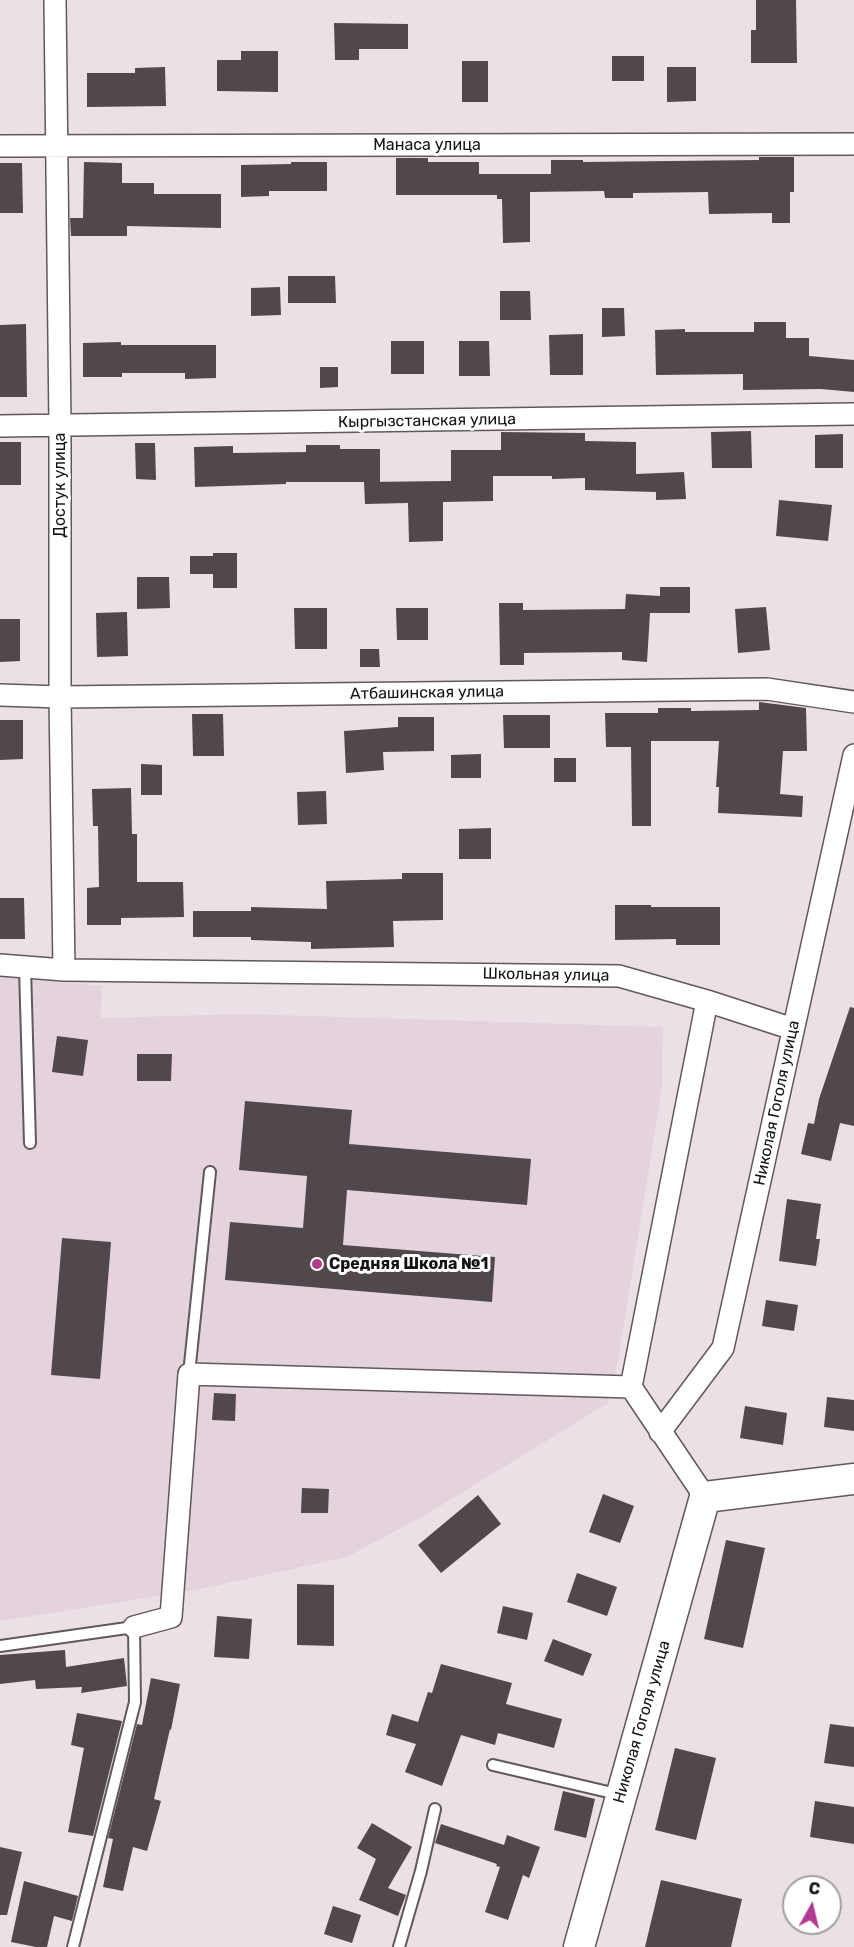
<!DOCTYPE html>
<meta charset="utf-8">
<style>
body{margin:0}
#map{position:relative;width:854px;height:1947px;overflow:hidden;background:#eae0e6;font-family:Rubik,sans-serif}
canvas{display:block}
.north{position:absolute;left:782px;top:1875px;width:60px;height:60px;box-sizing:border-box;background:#fff;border:2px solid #a1a0a1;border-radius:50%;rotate:8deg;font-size:16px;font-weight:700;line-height:24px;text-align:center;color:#151214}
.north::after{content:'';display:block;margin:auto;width:21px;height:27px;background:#b23b91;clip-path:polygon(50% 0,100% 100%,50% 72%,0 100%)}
</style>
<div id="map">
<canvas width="854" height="1947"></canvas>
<div class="north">С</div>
</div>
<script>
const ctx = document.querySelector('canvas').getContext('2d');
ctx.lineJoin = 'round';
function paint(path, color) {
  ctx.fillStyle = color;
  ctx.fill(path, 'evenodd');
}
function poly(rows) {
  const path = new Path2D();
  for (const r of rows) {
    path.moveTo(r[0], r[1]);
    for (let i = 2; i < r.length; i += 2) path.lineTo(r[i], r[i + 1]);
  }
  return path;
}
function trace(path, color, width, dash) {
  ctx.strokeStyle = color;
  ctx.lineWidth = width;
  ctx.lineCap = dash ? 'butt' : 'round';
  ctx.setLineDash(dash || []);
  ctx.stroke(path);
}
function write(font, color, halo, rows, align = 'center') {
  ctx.font = font + ' Rubik,sans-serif';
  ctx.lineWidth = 6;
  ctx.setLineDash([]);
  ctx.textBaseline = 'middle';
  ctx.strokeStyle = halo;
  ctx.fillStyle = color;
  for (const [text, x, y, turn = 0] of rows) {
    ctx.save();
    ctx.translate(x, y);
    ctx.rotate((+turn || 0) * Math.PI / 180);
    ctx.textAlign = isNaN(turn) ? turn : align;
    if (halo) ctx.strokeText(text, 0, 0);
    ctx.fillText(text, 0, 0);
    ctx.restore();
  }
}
const built = poly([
 [0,977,102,986,101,1018,244,1014,663,1027,662,1087,618,1361,608,1403,427,1514,347,1557,196,1590,0,1621]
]);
const building = poly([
 [756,0,796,0,797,63,751,63,751,30,756,30],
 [334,23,408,24,408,49,359,49,359,60,335,60],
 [241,51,278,51,278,92,217,91,217,60,241,60],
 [612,56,644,56,644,81,612,81],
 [462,61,488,61,488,102,462,102],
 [165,67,166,106,87,107,87,73,135,73,135,68],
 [667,67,696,67,696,101,667,102],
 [759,157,794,157,794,192,790,192,790,223,772,223,772,213,709,214,708,192,633,193,633,198,605,198,604,191,530,192,530,242,503,243,502,199,497,199,497,195,396,195,396,158,428,158,428,162,479,162,479,174,551,174,551,160,583,160,583,162,759,160],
 [84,162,122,163,122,183,154,183,154,194,221,194,221,228,127,226,127,236,71,236,70,218,83,218],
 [291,162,327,162,327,191,269,191,269,196,241,197,241,165,291,164],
 [0,163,22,163,23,213,0,213],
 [288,276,335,276,336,303,288,303],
 [280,287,281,315,251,316,251,288],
 [500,291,530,291,531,320,500,320],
 [602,308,624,308,625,336,602,337],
 [754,322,786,322,786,338,809,338,809,356,854,360,854,392,821,389,743,390,743,374,656,375,655,330,685,329,685,332,754,332],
 [26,324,27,397,0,397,0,325],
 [583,334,583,375,550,375,549,335],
 [391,341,424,341,424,374,391,374],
 [459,341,489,341,490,376,459,376],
 [121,342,121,345,216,345,216,378,185,379,185,373,122,373,122,377,83,377,83,343],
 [320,367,338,367,338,387,320,388],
 [751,431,752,468,712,468,711,432],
 [501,432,585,433,585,441,636,442,636,474,684,472,686,499,656,500,656,492,585,490,585,478,552,479,552,476,493,476,493,501,443,502,443,541,409,542,408,503,365,504,364,482,451,481,451,450,501,450],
 [843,434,843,468,815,468,815,435],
 [0,442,21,442,21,485,0,485],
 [135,443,155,443,156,480,136,479],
 [306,445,340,445,340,449,380,449,380,482,286,482,286,484,195,487,194,447,233,446,233,453,306,452],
 [779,500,832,505,828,541,776,536],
 [213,553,237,553,237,588,213,588,213,574,190,574,190,556,213,556],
 [137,577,169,577,170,608,137,609],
 [660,587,690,587,690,613,650,613,647,662,622,660,622,652,524,653,524,665,500,665,499,603,523,603,523,610,625,609,626,594,660,596],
 [766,607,770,650,738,653,735,609],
 [294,608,327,608,327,649,295,649],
 [396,608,428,608,428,640,397,640],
 [127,612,128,656,97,657,96,613],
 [0,619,20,619,20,661,0,662],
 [360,649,379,649,380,667,360,667],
 [759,702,806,708,807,751,783,751,780,794,803,796,802,817,718,813,719,787,716,787,719,741,651,741,651,826,632,826,631,747,606,747,605,713,658,713,658,708,691,708,691,711,759,710],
 [192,714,223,714,224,756,193,756],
 [503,715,550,715,550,748,504,748],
 [398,717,434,717,434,751,383,752,384,770,346,773,344,731,398,727],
 [0,720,23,720,23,759,0,760],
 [481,754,481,778,451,778,451,755],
 [554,758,576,758,576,782,554,782],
 [141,764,162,765,162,795,141,795],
 [131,788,132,834,137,834,137,882,183,882,184,917,121,918,121,925,87,925,87,888,99,887,98,826,93,826,92,789],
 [326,791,327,824,298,825,297,792],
 [491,828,491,859,459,859,459,829],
 [402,873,443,873,443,920,393,921,394,947,311,949,311,942,251,940,251,937,193,937,193,911,251,911,251,907,327,909,326,881,402,879],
 [0,898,24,898,25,939,0,939],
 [615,905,651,905,651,907,720,907,720,945,676,945,676,939,615,940],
 [850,1007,854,1008,854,1126,840,1123,831,1161,801,1154,808,1123,814,1124,819,1099],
 [57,1036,88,1040,83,1076,52,1072],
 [137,1054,172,1054,171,1081,137,1081],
 [245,1101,352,1110,349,1144,531,1159,527,1205,347,1190,343,1245,495,1257,492,1302,225,1280,230,1222,303,1228,307,1176,239,1170],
 [787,1199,821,1204,816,1239,820,1239,816,1266,779,1261],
 [62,1238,111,1242,100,1379,51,1375],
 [766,1300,798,1305,794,1331,762,1326],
 [214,1393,236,1394,235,1421,212,1420],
 [827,1397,854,1400,854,1431,824,1427],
 [745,1406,787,1413,783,1445,740,1438],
 [302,1488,329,1489,328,1513,301,1513],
 [603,1494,634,1506,620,1543,589,1532],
 [478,1495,501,1524,441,1573,418,1545],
 [726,1540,765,1548,743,1648,704,1639],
 [577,1573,617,1587,607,1616,567,1602],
 [297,1584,334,1585,334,1646,297,1645],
 [503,1606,533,1613,527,1640,497,1633],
 [217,1616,252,1619,249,1659,214,1657],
 [553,1639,592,1654,583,1676,544,1661],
 [65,1650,66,1667,124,1658,127,1686,81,1693,82,1687,36,1689,35,1680,0,1684,0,1655],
 [441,1664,512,1683,506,1704,562,1719,554,1748,498,1733,495,1745,461,1735,442,1786,405,1772,416,1744,386,1735,392,1714,418,1722,428,1692,432,1693],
 [151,1678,180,1684,171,1730,170,1729,154,1799,161,1801,147,1851,133,1847,123,1891,103,1887,113,1839,108,1838,137,1724,142,1725],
 [77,1713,122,1721,93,1836,68,1832,84,1748,71,1745],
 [830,1724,854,1727,854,1767,824,1763],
 [675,1748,716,1758,696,1840,655,1830],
 [563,1791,595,1799,586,1838,554,1830],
 [815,1801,854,1807,854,1844,810,1837],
 [372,1823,412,1847,388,1888,406,1895,398,1916,359,1900,376,1859,357,1848],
 [441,1824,504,1845,507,1835,540,1847,529,1878,523,1875,508,1920,485,1912,500,1867,496,1866,497,1864,435,1843],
 [0,1847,22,1852,7,1915,0,1915],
 [661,1880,742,1899,731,1947,645,1947],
 [24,1881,78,1896,72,1921,54,1916,47,1947,36,1947,11,1942],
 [333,1906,361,1915,352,1943,324,1934]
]);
const lane = poly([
 [25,968,30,1143],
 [189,1374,210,1172],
 [0,1646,134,1627,135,1702,73,1947],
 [493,1765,621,1795],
 [399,1947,421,1871,435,1809]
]);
const street = poly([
 [55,0,60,426,60,697,64,970],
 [0,146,854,144],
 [0,426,854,414],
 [0,695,60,697,767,689,854,702],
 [0,965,64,970,619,976,707,1001,631,1387,705,1497],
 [707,1001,793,1029],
 [660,1432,723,1348,854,755],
 [134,1627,171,1617,189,1374,631,1387]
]);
const secondary = poly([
 [579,1947,705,1497,854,1479]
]);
const markers = [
 [317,1264,6,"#b23b91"]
];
const streetNames = [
 ["Манаса улица",427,145],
 ["Кыргызстанская улица",427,421,-1],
 ["Достук улица",60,485,-90],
 ["Атбашинская улица",427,693,-1],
 ["Школьная улица",546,975,1],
 ["Николая Гоголя улица",777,1103,-78],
 ["Николая Гоголя улица",642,1722,-74]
];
const poiNames = [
 ["Средняя Школа №1",329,1264]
];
paint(built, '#e4d3dd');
paint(building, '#50484d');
trace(lane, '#60585d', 14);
trace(street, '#60585d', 24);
trace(secondary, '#60585d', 33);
trace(lane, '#fff', 10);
trace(street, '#fff', 21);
trace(secondary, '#fff', 30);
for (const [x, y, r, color] of markers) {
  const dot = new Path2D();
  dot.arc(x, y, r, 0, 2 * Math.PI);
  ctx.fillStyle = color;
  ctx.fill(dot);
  trace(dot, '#fff', 2);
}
write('16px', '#151214', '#fff', streetNames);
write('bold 16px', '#151214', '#fff', poiNames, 'left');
</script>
